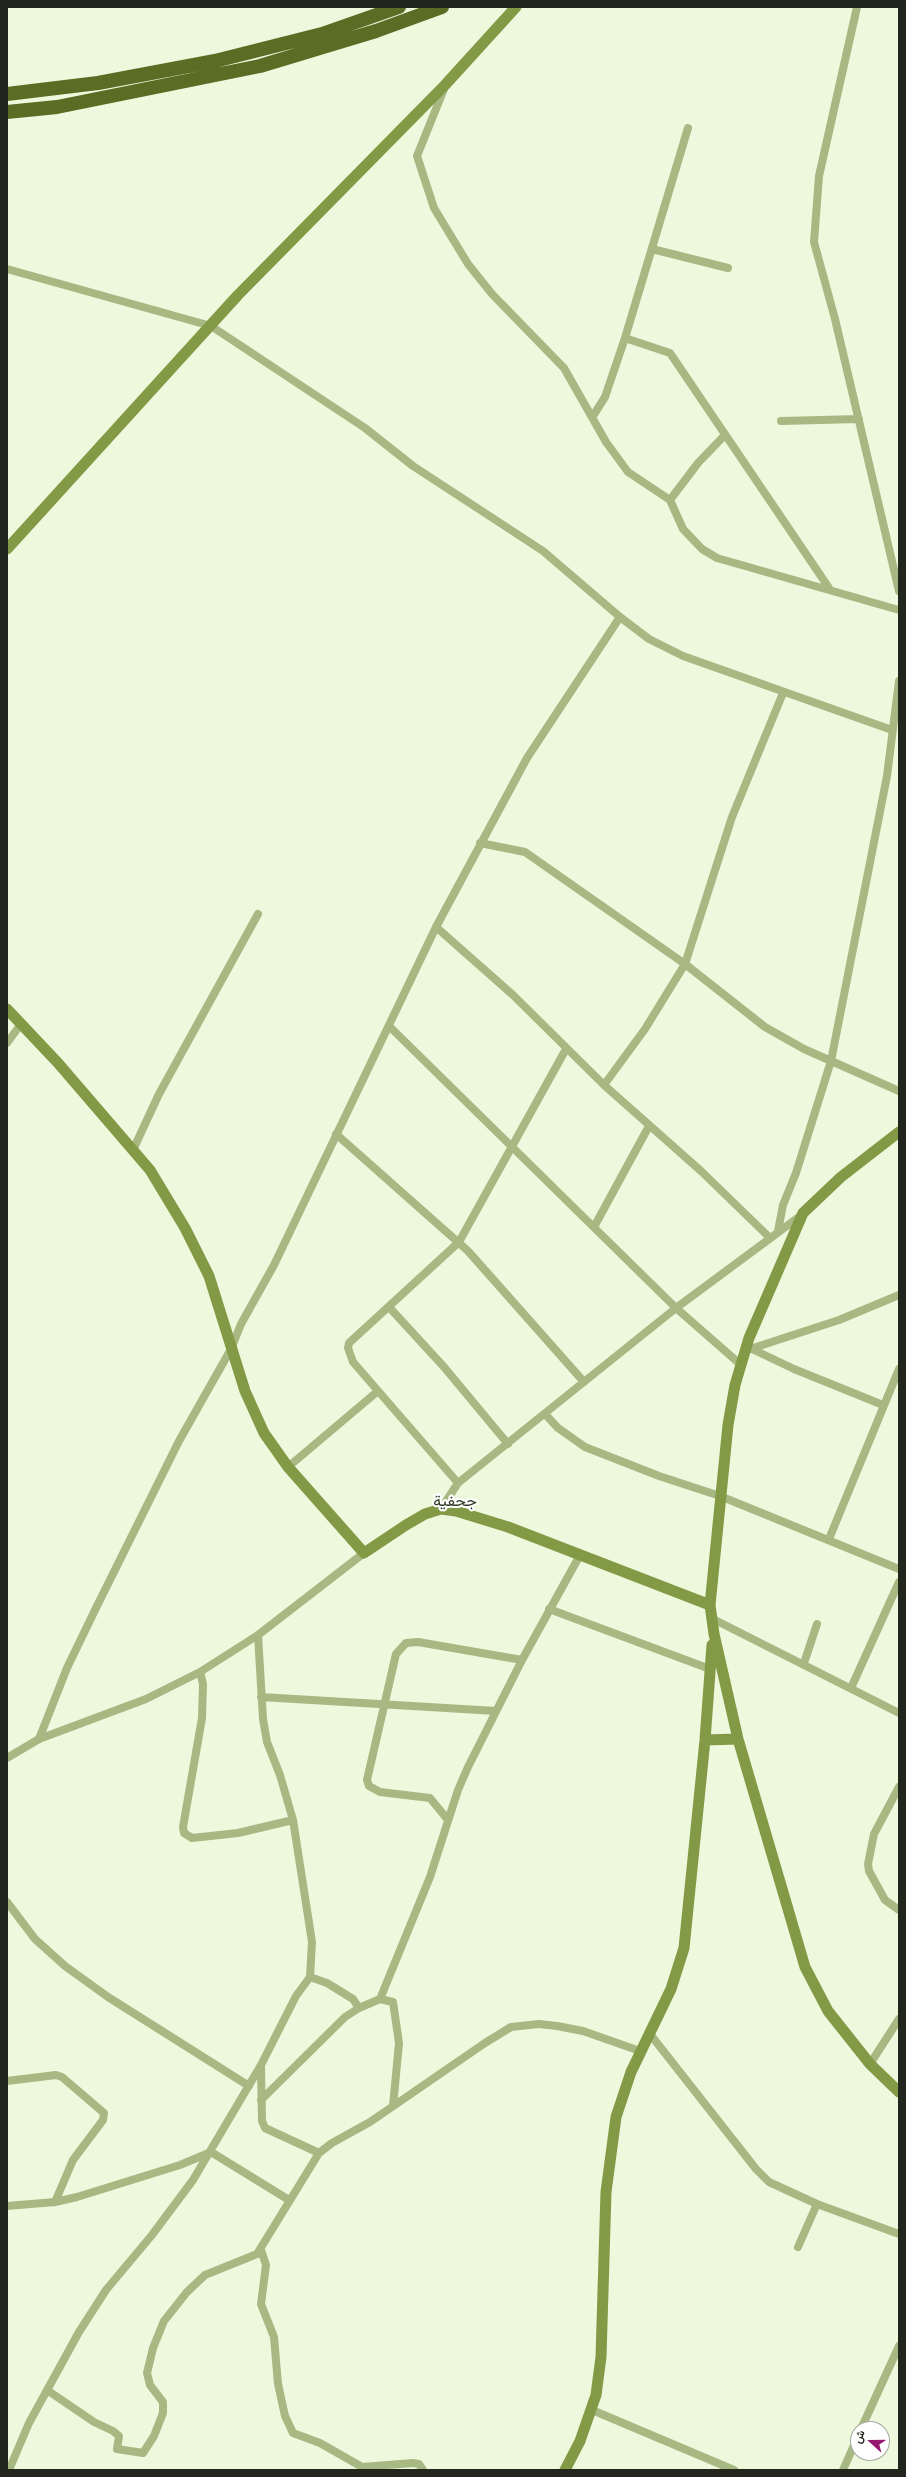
<!DOCTYPE html>
<meta charset="utf-8">
<style>
body{margin:0}
#map{position:relative;width:906px;height:2477px;overflow:hidden;background:#eef8dc;font-family:Overpass,Vazirmatn,sans-serif}
canvas{display:block}
.frame{position:absolute;inset:0;border:8px solid #23261c;pointer-events:none}
.north{position:absolute;left:850px;top:2421px;width:40px;height:40px;box-sizing:border-box;background:#fff;border:1px solid #a7a8a4;border-radius:50%;rotate:291deg;font-size:11px;font-weight:700;line-height:16px;text-align:center;color:#23261c}
.north::after{content:'';display:block;margin:auto;width:14px;height:18px;background:#961770;clip-path:polygon(50% 0,100% 100%,50% 72%,0 100%)}
</style>
<div id="map">
<canvas width="906" height="2477"></canvas>
<div class="frame"></div>
<div class="north">ش</div>
</div>
<script>
const ctx = document.querySelector('canvas').getContext('2d');
ctx.lineJoin = 'round';
function poly(rows) {
  const path = new Path2D();
  for (const r of rows) {
    path.moveTo(r[0], r[1]);
    for (let i = 2; i < r.length; i += 2) path.lineTo(r[i], r[i + 1]);
  }
  return path;
}
function trace(path, color, width, dash) {
  ctx.strokeStyle = color;
  ctx.lineWidth = width;
  ctx.lineCap = dash ? 'butt' : 'round';
  ctx.setLineDash(dash || []);
  ctx.stroke(path);
}
function write(font, color, halo, rows, align = 'center') {
  ctx.font = font + ' Overpass,Vazirmatn,sans-serif';
  ctx.lineWidth = 4;
  ctx.setLineDash([]);
  ctx.textBaseline = 'middle';
  ctx.strokeStyle = halo;
  ctx.fillStyle = color;
  for (const [text, x, y, turn = 0] of rows) {
    ctx.save();
    ctx.translate(x, y);
    ctx.rotate((+turn || 0) * Math.PI / 180);
    ctx.textAlign = isNaN(turn) ? turn : align;
    if (halo) ctx.strokeText(text, 0, 0);
    ctx.fillText(text, 0, 0);
    ctx.restore();
  }
}
const street = poly([
 [857,7,819,176,814,242,835,319,899,591],
 [444,89,417,156,434,208,468,264,492,294,564,368,606,442,628,472,670,500,683,529,702,549,717,558,899,610],
 [652,249,728,268],
 [7,269,211,326,365,428,413,466,543,551,620,617,649,639,683,656,892,730],
 [625,338,670,353,829,588],
 [593,416,605,397,625,338,688,128],
 [781,421,859,419],
 [670,500,698,463,724,436],
 [480,843,525,852,685,964,765,1027,804,1049,899,1091],
 [436,927,513,995,604,1085,701,1171,769,1237],
 [389,1026,676,1308,740,1364],
 [7,1043,21,1024],
 [604,1085,645,1029,685,964,732,817,783,693],
 [336,1134,468,1251,584,1382],
 [133,1150,159,1094,258,914],
 [594,1227,649,1126],
 [778,1231,783,1205,796,1173,831,1061,887,776,899,681],
 [389,1307,444,1367,508,1444],
 [752,1349,794,1369,883,1405],
 [744,1351,839,1320,899,1295],
 [545,1414,558,1428,585,1447,659,1476,720,1496,899,1569],
 [288,1467,378,1391],
 [458,1483,353,1362,348,1348,349,1343,459,1242,566,1049],
 [441,1509,458,1483,676,1308,803,1214],
 [829,1539,899,1369],
 [549,1609,710,1669],
 [711,1618,899,1713],
 [804,1663,817,1624],
 [200,1672,203,1684,202,1718,183,1827,184,1833,192,1838,238,1833,293,1820],
 [851,1688,899,1582],
 [261,1697,496,1711],
 [39,1739,67,1668,95,1610,179,1441,231,1349,241,1324,274,1265,436,927,527,758,620,617],
 [7,1758,39,1739,146,1699,200,1672,258,1635,364,1553],
 [899,1787,874,1834,868,1864,869,1871,885,1900,899,1910],
 [448,1820,430,1798,380,1792,369,1786,367,1780,396,1654,406,1643,418,1642,522,1660],
 [7,1902,35,1939,65,1966,108,1997,249,2086],
 [310,1977,327,1983,353,1999,359,2008,380,1999,393,2002,399,2043,393,2106],
 [380,1999,430,1877,458,1790,468,1767,522,1660,580,1555],
 [650,2034,756,2169,769,2182,817,2204,899,2234],
 [870,2064,899,2019],
 [261,2066,262,2121,265,2128,319,2153],
 [7,2081,56,2075,62,2077,104,2113,103,2120,73,2160,55,2202],
 [261,2100,345,2017,359,2008],
 [7,2206,55,2202,77,2197,180,2165,211,2152,289,2200],
 [798,2247,817,2204],
 [261,2250,266,2265,261,2304,274,2337,278,2384,285,2416,293,2433,320,2443,362,2467,413,2463,419,2464,423,2470],
 [47,2390,94,2422,113,2431,119,2436,117,2449,143,2453,154,2436,163,2413,163,2402,150,2385,147,2373,153,2348,164,2321,187,2292,205,2275,257,2254,319,2153,332,2143,370,2122,485,2043,511,2027,539,2024,557,2026,583,2031,640,2051],
 [592,2410,734,2470],
 [861,2429,899,2346],
 [9,2470,29,2423,79,2332,106,2290,152,2235,193,2180,261,2065,296,1996,310,1977,312,1942,293,1820,280,1775,267,1742,263,1719,258,1635],
 [843,2470,858,2436]
]);
const secondary = poly([
 [7,549,238,295,445,85,516,7],
 [7,1009,58,1063,150,1170,185,1228,209,1276,245,1391,264,1433,288,1467,364,1553,406,1525,425,1514,441,1509,456,1511,508,1527,710,1605],
 [899,1132,841,1177,803,1213,749,1338,735,1385,728,1425,710,1605,714,1634,738,1739,805,1967,828,2011,870,2064,899,2092],
 [705,1740,738,1739],
 [565,2470,580,2441,596,2395,601,2357,606,2192,616,2117,631,2072,671,1989,684,1948,705,1740,712,1645]
]);
const highway = poly([
 [7,94,98,83,215,61,322,34,399,7],
 [7,112,57,107,260,66,376,31,442,7]
]);
const quarterNames = [
 ["جحفية",455,1503]
];
trace(street, '#a7b883', 8);
trace(secondary, '#829a46', 11);
trace(highway, '#596d24', 14);
write('16px', '#343b25', '#fff', quarterNames);
</script>
